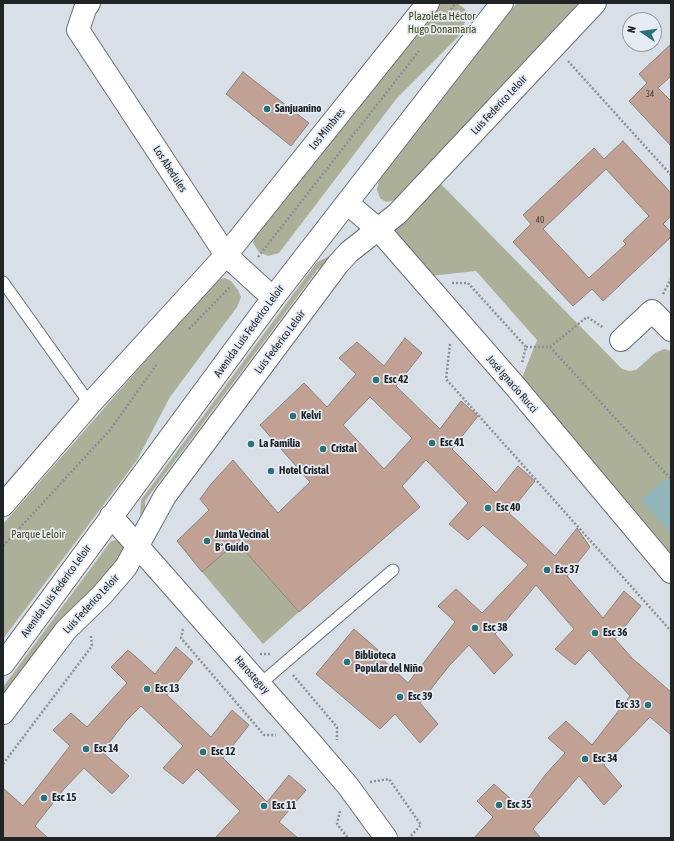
<!DOCTYPE html>
<meta charset="utf-8">
<style>
body{margin:0}
#map{position:relative;width:674px;height:841px;overflow:hidden;background:#d8dfe6;font-family:"Asap Condensed",sans-serif}
canvas{display:block}
.frame{position:absolute;inset:0;border:4px solid #212427;pointer-events:none}
.north{position:absolute;left:622px;top:12px;width:40px;height:40px;box-sizing:border-box;background:#e5ecf4;border:1px solid #979ca2;border-radius:50%;rotate:283deg;font-size:11px;font-weight:700;line-height:16px;text-align:center;color:#212427}
.north::after{content:'';display:block;margin:auto;width:14px;height:18px;background:#287278;clip-path:polygon(50% 0,100% 100%,50% 72%,0 100%)}
</style>
<div id="map">
<canvas width="674" height="841"></canvas>
<div class="frame"></div>
<div class="north">N</div>
</div>
<script>
const context = document.querySelector('canvas').getContext('2d');
context.lineJoin = 'round';
function fill(path, color) { context.fillStyle = color; context.fill(path, 'evenodd'); }
const shape = rows => new Path2D(rows.map(r => 'M' + r).join(''));
function stroke(path, color, width, dash) { context.strokeStyle = color; context.lineWidth = width; context.lineCap = dash ? 'butt' : 'round'; context.setLineDash(dash || []); context.stroke(path); }
function label(font, color, halo, rows, align = 'center') {
  context.font = font + ' "Asap Condensed",sans-serif'; context.lineWidth = 3.5; context.setLineDash([]); context.textBaseline = 'middle'; context.strokeStyle = halo; context.fillStyle = color; for (const [text, x, y, turn = 0] of rows) {
    context.save(); context.translate(x, y); context.rotate((+turn || 0) * Math.PI / 180); context.textAlign = isNaN(turn) ? turn : align; if (halo) context.strokeText(text, 0, 0); context.fillText(text, 0, 0); context.restore();
  }
}
fill(shape([
 [432,3,457,3,465,9,467,17,460,35,397,98,279,253,268,256,259,252,253,243,255,232],
 [517,3,580,3,395,200,386,202,380,198,377,190,379,179],
 [439,182,622,369,629,371,636,370,655,353,664,349,671,351,671,554,661,550,520,383,537,340,476,271,421,277,392,234,396,225],
 [336,253,332,259,318,269,145,501,145,509,140,516,141,500,317,262],
 [225,278,231,281,238,290,241,297,237,307,170,397,137,460,3,639,3,524,209,288,218,280],
 [118,540,123,543,124,551,121,561,3,700,3,687,111,541],
 [237,542,299,612,263,644,202,572]
]), '#adb099');
fill(shape([
 [666,478,671,483,671,533,641,500]
]), '#91b7bd');
const building = shape([
 [671,44,671,76,658,88,671,101,671,146,629,101,647,83,639,74,671,44],
 [243,72,309,123,291,146,226,94,243,72],
 [623,141,671,193,671,216,663,224,671,232,671,237,603,301,592,289,573,306,513,242,531,224,523,215,594,148,604,159,623,141],
 [606,169,649,216,623,241,626,244,589,278,543,229,606,169],
 [405,338,422,353,396,386,440,429,461,401,478,416,452,449,496,493,518,466,535,481,509,513,555,556,577,528,590,547,567,576,603,618,624,591,641,606,615,639,633,659,671,692,671,735,650,717,604,765,622,786,604,805,579,776,533,829,541,838,474,838,493,817,477,801,494,784,521,808,545,775,565,753,548,738,566,721,592,745,630,696,589,650,575,665,555,649,574,629,536,585,495,634,513,655,494,674,469,645,449,666,420,703,438,724,420,743,395,714,380,729,316,674,354,629,378,650,376,653,408,683,455,622,438,606,456,589,482,613,528,565,483,525,468,540,449,524,468,503,426,460,402,486,420,507,299,612,237,542,202,572,177,541,209,510,200,499,211,484,233,460,278,513,310,482,260,425,304,383,327,407,356,374,339,358,357,342,384,366,405,338],
 [370,397,412,438,384,469,343,425,370,397],
 [176,647,193,662,167,695,211,737,232,710,249,725,223,758,267,802,289,775,306,790,279,822,298,838,215,838,240,811,197,769,183,784,163,768,183,746,141,706,126,721,102,752,129,776,112,794,84,768,64,789,35,826,48,838,3,838,3,788,23,806,70,746,53,730,71,713,87,727,127,683,111,667,128,650,155,674,176,647]
]);
fill(building, '#c0a194');
stroke(building, '#8c837f', 1);
const service = shape([
 [3,282,90,404],
 [260,684,393,570]
]);
const minor = shape([
 [89,3,85,9,78,30,226,255,273,298],
 [621,340,652,311,671,330],
 [3,505,90,404,226,255,428,3],
 [111,516,306,737,348,786,386,838],
 [3,713,66,630,102,595,126,567,165,496,338,264,349,252,397,214,595,3]
]);
const tertiary = shape([
 [347,203,379,230,515,386,671,572]
]);
const secondary = shape([
 [3,664,273,298,502,3]
]);
stroke(service, '#6a7077', 13);
stroke(minor, '#6a7077', 24);
stroke(tertiary, '#6a7077', 24);
stroke(secondary, '#6a7077', 24);
stroke(shape([
 [446,16,456,3],
 [568,61,671,175],
 [258,257,419,51],
 [452,283,468,283,526,347,522,363],
 [663,294,671,279],
 [189,329,230,287],
 [450,344,446,379,671,631],
 [526,347,550,347,671,479],
 [550,347,587,317,604,328],
 [3,546,110,430,157,364],
 [183,629,181,638,264,735,276,735],
 [260,654,271,654],
 [293,675,337,727,337,740],
 [3,764,92,646,91,636],
 [370,782,389,779,421,825,409,838],
 [340,811,337,824,348,838]
]), '#8b9095', 2.5, [2, 2]);
stroke(service, '#fff', 11);
stroke(minor, '#fff', 22);
stroke(tertiary, '#fff', 22);
stroke(secondary, '#fff', 22);
for (const [x, y, r, color] of [
 [267,109,4,"#287278"],
 [376,380,4,"#287278"],
 [293,416,4,"#287278"],
 [432,443,4,"#287278"],
 [251,444,4,"#287278"],
 [323,449,4,"#287278"],
 [271,471,4,"#287278"],
 [488,508,4,"#287278"],
 [207,541,4,"#287278"],
 [547,570,4,"#287278"],
 [475,628,4,"#287278"],
 [595,633,4,"#287278"],
 [347,662,4,"#287278"],
 [147,689,4,"#287278"],
 [400,697,4,"#287278"],
 [648,705,4,"#287278"],
 [86,749,4,"#287278"],
 [203,752,4,"#287278"],
 [585,759,4,"#287278"],
 [44,798,4,"#287278"],
 [499,805,4,"#287278"],
 [264,806,4,"#287278"]
]) { const dot = new Path2D(); dot.arc(x, y, r, 0, 2 * Math.PI); context.fillStyle = color; context.fill(dot); stroke(dot, '#e5ecf4', 1.5); }
label('9px', '#494342', null, [
 ["34",650,94],
 ["40",540,220]
]);
label('11px', '#444815', '#e5ecf4', [
 ["Plazoleta Héctor",442,17],
 ["Hugo Donamaría",442,30],
 ["Parque Leloir",38,535]
]);
label('11px', '#212427', '#e5ecf4', [
 ["Luis Federico Leloir",499,105,-47],
 ["Los Mimbres",327,129,-51],
 ["Los Abedules",170,169,57],
 ["Avenida Luis Federico Leloir",249,331,-54],
 ["Luis Federico Leloir",280,342,-53],
 ["José Ignacio Rucci",512,384,49],
 ["Avenida Luis Federico Leloir",56,591,-54],
 ["Luis Federico Leloir",91,604,-47],
 ["Harosteguy",252,675,48]
]);
label('bold 11px', '#212427', '#e5ecf4', [
 ["Sanjuanino",275,109],
 ["Esc 42",384,380],
 ["Kelvi",301,416],
 ["Esc 41",440,443],
 ["La Familia",259,444],
 ["Cristal",331,449],
 ["Hotel Cristal",279,471],
 ["Esc 40",496,508],
 ["Junta Vecinal",215,535],
 ["B° Guido",215,548],
 ["Esc 37",555,570],
 ["Esc 38",483,628],
 ["Esc 36",603,633],
 ["Biblioteca",355,656],
 ["Popular del Niño",355,669],
 ["Esc 13",155,689],
 ["Esc 39",408,697],
 ["Esc 33",640,705,"right"],
 ["Esc 14",94,749],
 ["Esc 12",211,752],
 ["Esc 34",593,759],
 ["Esc 15",52,798],
 ["Esc 35",507,805],
 ["Esc 11",272,806]
], 'left');
</script>
